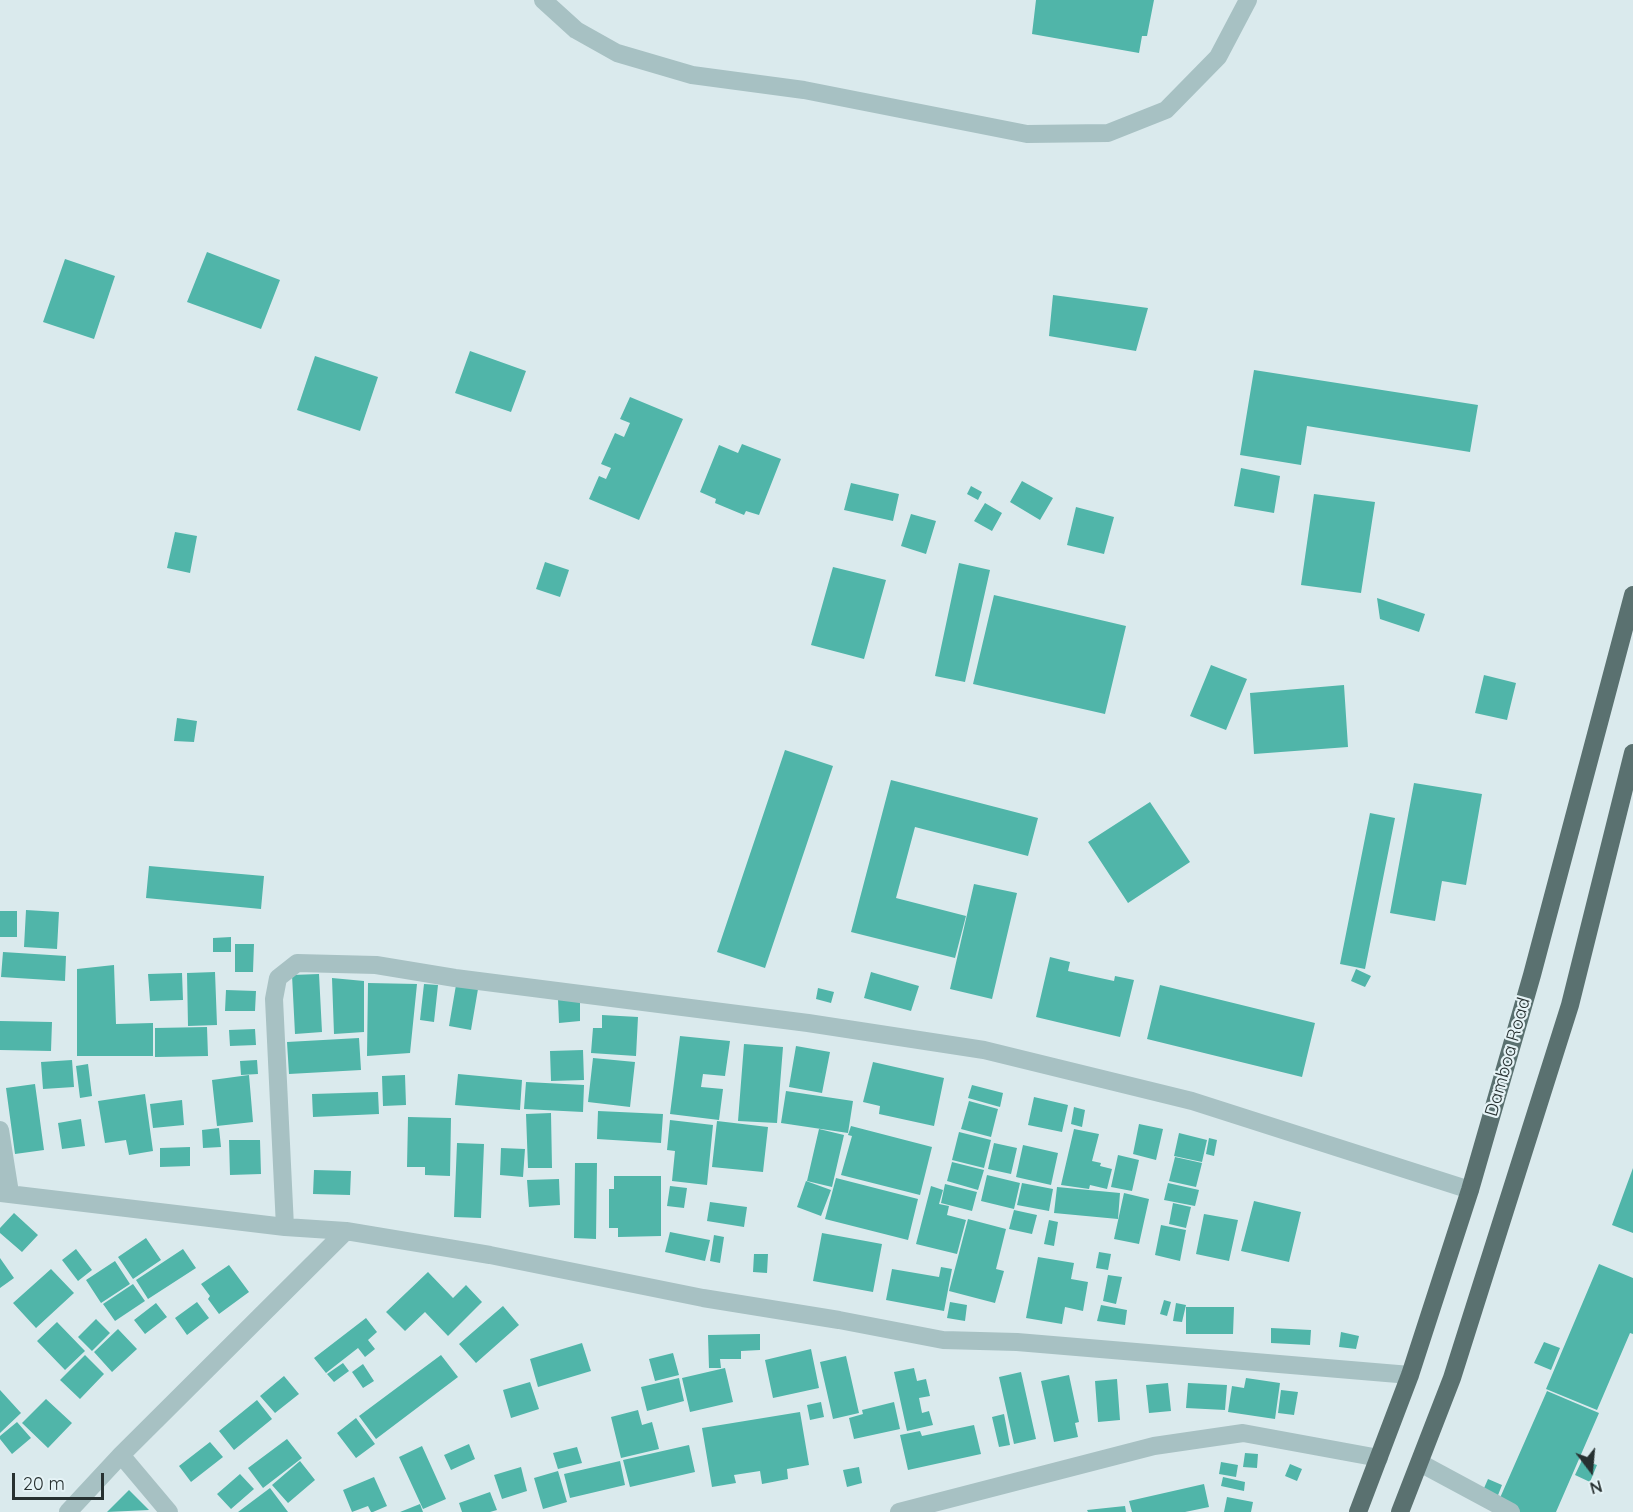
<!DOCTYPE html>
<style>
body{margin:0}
#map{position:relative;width:1633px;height:1512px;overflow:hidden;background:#daeaed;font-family:Quicksand,sans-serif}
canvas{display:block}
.north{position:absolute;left:1561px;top:1440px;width:60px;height:60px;-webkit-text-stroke:4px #e5f3f6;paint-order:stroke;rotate:164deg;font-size:16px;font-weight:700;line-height:24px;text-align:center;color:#273131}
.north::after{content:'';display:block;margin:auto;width:21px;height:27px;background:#273131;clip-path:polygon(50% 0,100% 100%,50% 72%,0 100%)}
.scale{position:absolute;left:12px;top:1473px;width:92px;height:27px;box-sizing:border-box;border:3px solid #273131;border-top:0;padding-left:8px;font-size:18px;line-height:21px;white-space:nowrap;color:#273131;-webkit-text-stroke:4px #e5f3f6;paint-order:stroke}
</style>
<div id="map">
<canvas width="1633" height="1512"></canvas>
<div class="north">N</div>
<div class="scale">20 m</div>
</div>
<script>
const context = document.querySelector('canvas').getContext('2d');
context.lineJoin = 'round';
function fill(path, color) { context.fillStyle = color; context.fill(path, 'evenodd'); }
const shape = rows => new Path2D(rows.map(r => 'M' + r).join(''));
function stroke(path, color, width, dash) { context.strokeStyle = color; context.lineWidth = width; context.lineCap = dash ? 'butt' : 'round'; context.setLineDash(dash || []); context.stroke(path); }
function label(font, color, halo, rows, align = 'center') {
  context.font = font + ' Quicksand,sans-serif'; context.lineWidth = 4.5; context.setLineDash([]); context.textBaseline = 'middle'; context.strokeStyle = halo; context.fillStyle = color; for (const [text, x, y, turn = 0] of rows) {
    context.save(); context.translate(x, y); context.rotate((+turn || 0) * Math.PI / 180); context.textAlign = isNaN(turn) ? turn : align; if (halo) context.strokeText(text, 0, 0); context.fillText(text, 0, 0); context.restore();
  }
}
fill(shape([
 [1036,0,1154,0,1147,36,1142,36,1139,53,1032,34],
 [207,252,280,280,261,329,187,302],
 [65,259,115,276,94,339,43,322],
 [1053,295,1148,308,1136,351,1049,336],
 [470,351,526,371,511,412,455,393],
 [315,356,378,377,360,431,297,410],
 [1254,370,1478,405,1470,452,1307,426,1301,465,1240,455],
 [630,397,683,419,639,520,589,499,599,476,606,479,611,468,601,464,615,433,624,437,630,423,620,419],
 [742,444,781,459,759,515,746,511,744,515,715,503,716,499,700,492,719,445,738,453],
 [1241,468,1280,476,1274,513,1234,506],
 [1022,481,1053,498,1040,520,1010,502],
 [851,483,899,494,893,521,844,510],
 [971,486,982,492,978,500,967,494],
 [1314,494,1375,502,1361,593,1301,585],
 [985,503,1002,513,992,531,974,521],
 [1076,507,1114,517,1104,554,1067,545],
 [911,514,936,521,926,554,901,546],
 [175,532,197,536,190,573,167,568],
 [545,562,569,570,560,597,536,589],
 [959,563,990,570,965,682,935,676],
 [833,567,886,580,864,659,811,645],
 [994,595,1126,626,1105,714,973,684],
 [1377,598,1425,614,1419,632,1380,619],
 [1211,665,1247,679,1226,730,1190,716],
 [1484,675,1516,683,1507,720,1475,713],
 [1344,685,1348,747,1254,754,1250,693],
 [177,718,197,721,194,742,174,741],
 [785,750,833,766,765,968,717,952],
 [891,780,1038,818,1028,856,915,827,896,898,966,916,955,958,851,932],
 [1414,783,1482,794,1466,885,1442,881,1435,921,1390,913],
 [1150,802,1190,862,1128,903,1088,842],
 [1370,813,1395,818,1365,969,1340,964],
 [149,866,264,876,261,909,146,898],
 [974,884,1017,893,992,999,950,989],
 [26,910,59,912,57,949,24,947],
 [0,911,17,911,17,937,0,937],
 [231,937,231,952,213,952,213,938],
 [235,944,254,944,253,972,235,972],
 [3,952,66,956,65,981,1,977],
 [1050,957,1070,962,1068,971,1114,981,1115,976,1134,980,1120,1037,1036,1017],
 [114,965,116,1024,153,1023,153,1056,77,1056,77,969],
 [1356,969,1371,976,1365,987,1351,981],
 [215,972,217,1025,188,1026,187,973],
 [871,972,919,986,911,1011,864,998],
 [182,973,183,1000,150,1001,148,974],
 [319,974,322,1032,295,1034,292,975],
 [332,978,364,981,364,1032,334,1034],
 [368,983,417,984,410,1053,367,1056],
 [424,984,438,985,434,1022,420,1020],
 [456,985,478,989,471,1030,449,1026],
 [1160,985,1315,1023,1302,1077,1147,1039],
 [818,988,834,992,831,1003,816,999],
 [226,990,256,991,255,1011,225,1011],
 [558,999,580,1001,580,1021,559,1023],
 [602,1015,638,1017,636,1056,591,1053,593,1028,602,1028],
 [0,1021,52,1022,51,1051,0,1050],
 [207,1027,208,1056,155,1057,155,1028],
 [255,1029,256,1045,230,1046,229,1030],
 [680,1036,730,1041,725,1076,703,1074,701,1087,723,1089,719,1120,670,1114],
 [359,1038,361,1070,289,1074,287,1042],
 [744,1044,783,1047,777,1123,738,1121],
 [796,1046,830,1052,822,1093,789,1087],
 [583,1050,584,1080,551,1081,550,1051],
 [593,1058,635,1062,630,1107,588,1102],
 [72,1060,74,1087,43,1089,41,1062],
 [257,1060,258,1074,241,1075,240,1061],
 [873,1062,944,1078,934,1126,879,1114,880,1106,863,1102],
 [88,1064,92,1096,80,1098,76,1066],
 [458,1074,522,1080,520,1110,455,1105],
 [249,1075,253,1122,217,1126,212,1080],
 [405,1075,406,1105,383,1106,382,1076],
 [526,1082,584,1085,583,1112,524,1109],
 [35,1084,44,1150,15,1154,6,1088],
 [972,1085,1003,1093,1000,1107,968,1098],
 [786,1091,853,1101,848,1133,781,1123],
 [378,1092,379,1114,313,1117,312,1094],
 [145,1094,153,1151,129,1155,126,1140,105,1143,98,1101],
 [1034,1097,1068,1105,1062,1132,1028,1125],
 [182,1100,184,1125,153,1128,150,1104],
 [969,1101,998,1109,991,1137,961,1129],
 [1074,1107,1085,1110,1082,1127,1071,1124],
 [598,1111,663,1114,661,1143,597,1139],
 [551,1113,552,1168,528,1168,526,1114],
 [408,1117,451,1118,450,1176,425,1175,425,1167,407,1167],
 [81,1119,85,1146,62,1149,58,1123],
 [670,1120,713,1125,707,1185,672,1181,675,1151,667,1150],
 [717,1121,768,1127,763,1172,712,1167],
 [1139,1124,1163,1129,1156,1160,1133,1154],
 [851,1126,932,1147,920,1195,841,1175,852,1136,848,1135],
 [219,1128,221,1147,203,1148,202,1130],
 [819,1129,844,1135,832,1187,807,1181],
 [1074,1129,1099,1134,1092,1161,1101,1163,1100,1166,1112,1169,1107,1189,1090,1185,1089,1189,1061,1185],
 [959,1132,991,1140,984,1168,952,1160],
 [1179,1133,1207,1140,1202,1162,1174,1156],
 [1209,1138,1217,1140,1214,1156,1206,1154],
 [229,1140,260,1140,261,1174,230,1175],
 [457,1143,484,1144,481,1218,454,1217],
 [994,1143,1017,1148,1011,1174,988,1169],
 [1023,1145,1058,1153,1051,1185,1016,1177],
 [190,1147,190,1166,160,1167,160,1148],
 [501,1148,525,1149,523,1177,500,1175],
 [1118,1155,1139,1160,1132,1191,1111,1187],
 [1175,1157,1202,1163,1196,1187,1169,1181],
 [952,1162,984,1170,978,1190,947,1181],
 [575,1163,597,1163,596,1239,574,1238],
 [1633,1168,1633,1233,1612,1225],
 [314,1170,351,1171,350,1195,313,1194],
 [987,1175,1020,1183,1014,1209,981,1201],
 [614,1176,661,1176,661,1236,618,1237,618,1228,609,1228,609,1189,614,1189],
 [836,1178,918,1199,908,1240,825,1219],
 [559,1179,560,1205,529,1207,527,1180],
 [806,1181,831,1190,821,1216,797,1207],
 [1022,1183,1053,1189,1049,1211,1017,1205],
 [1168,1183,1199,1190,1195,1206,1164,1200],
 [945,1184,977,1192,972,1211,941,1203],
 [670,1186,687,1188,684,1208,667,1206],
 [931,1186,943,1190,939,1204,949,1206,947,1215,966,1220,957,1254,916,1244],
 [1057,1187,1120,1193,1118,1219,1054,1213],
 [1124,1193,1149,1199,1139,1244,1114,1239],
 [1254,1201,1301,1212,1289,1262,1241,1251],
 [710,1202,747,1207,744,1227,707,1221],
 [1173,1203,1191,1207,1186,1228,1169,1224],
 [1014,1210,1037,1215,1032,1234,1009,1229],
 [14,1213,38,1235,22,1252,0,1233,0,1228],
 [1204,1214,1238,1220,1229,1261,1196,1254],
 [968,1219,1006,1229,996,1269,1004,1271,995,1303,949,1291],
 [1049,1220,1058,1222,1054,1246,1044,1244],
 [1161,1225,1186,1230,1180,1261,1155,1255],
 [670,1232,710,1240,705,1261,665,1252],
 [822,1233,882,1244,873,1292,813,1281],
 [714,1235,724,1237,720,1263,710,1261],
 [146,1238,161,1260,133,1279,118,1257],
 [76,1249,92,1270,78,1281,62,1260],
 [183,1249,196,1268,148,1299,136,1280],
 [1099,1252,1111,1254,1108,1270,1096,1268],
 [754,1254,768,1254,767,1273,753,1272],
 [1038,1257,1074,1263,1071,1279,1088,1282,1083,1311,1065,1307,1062,1324,1026,1318],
 [0,1258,14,1278,0,1288],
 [115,1261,130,1284,101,1303,86,1280],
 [1599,1264,1633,1278,1633,1334,1630,1333,1597,1410,1546,1389],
 [229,1265,249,1292,219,1314,208,1299,210,1296,201,1284],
 [941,1267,952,1269,944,1311,886,1300,892,1269,939,1277],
 [51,1269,74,1293,36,1328,13,1303],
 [428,1272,453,1298,466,1285,482,1302,448,1336,425,1312,405,1331,386,1312],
 [1108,1275,1122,1277,1116,1304,1103,1301],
 [133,1284,145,1301,115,1321,103,1304],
 [1164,1300,1171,1302,1167,1316,1160,1314],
 [197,1302,209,1318,187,1335,175,1318],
 [950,1302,967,1305,965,1321,947,1318],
 [156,1303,167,1317,145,1334,134,1320],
 [1176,1303,1186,1305,1182,1322,1173,1321],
 [1101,1305,1127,1310,1125,1325,1097,1321],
 [503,1306,519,1325,476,1363,459,1344],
 [1186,1307,1234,1307,1233,1334,1186,1334],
 [366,1318,377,1332,368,1340,375,1349,365,1357,358,1348,326,1373,314,1358],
 [96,1319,110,1333,92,1351,78,1337],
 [57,1322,85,1351,65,1370,37,1341],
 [1271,1328,1311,1330,1310,1345,1271,1343],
 [118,1329,137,1349,112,1372,94,1352],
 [1341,1332,1359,1336,1356,1349,1339,1347],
 [760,1334,760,1350,741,1351,741,1359,720,1359,721,1368,709,1368,708,1335],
 [1544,1342,1560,1348,1551,1370,1534,1363],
 [582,1343,591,1371,538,1387,530,1359],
 [811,1349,819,1388,773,1398,765,1360],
 [673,1353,679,1375,655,1381,649,1359],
 [85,1355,104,1374,80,1399,60,1380],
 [441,1355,458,1377,376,1439,359,1416],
 [846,1356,859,1413,833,1419,820,1362],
 [343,1363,349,1371,334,1382,327,1374],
 [363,1364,374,1381,363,1388,352,1372],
 [725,1368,733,1402,690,1412,682,1378],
 [914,1368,917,1381,926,1379,930,1396,919,1398,922,1413,929,1411,933,1425,907,1431,894,1372],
 [1021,1372,1036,1439,1014,1444,999,1377],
 [1069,1375,1079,1422,1075,1423,1078,1437,1054,1442,1041,1381],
 [284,1376,299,1394,275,1413,260,1396],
 [679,1378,684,1401,647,1411,641,1387],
 [1246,1378,1280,1383,1275,1419,1228,1412,1232,1386,1244,1388],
 [1117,1379,1120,1420,1098,1422,1095,1381],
 [530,1382,539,1409,511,1418,503,1390],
 [1168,1383,1171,1411,1149,1413,1146,1385],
 [1188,1383,1227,1385,1225,1410,1186,1408],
 [0,1390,21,1413,0,1433],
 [1281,1390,1298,1392,1294,1415,1278,1413],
 [1547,1391,1599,1413,1556,1512,1507,1512,1496,1507],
 [46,1399,72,1423,48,1448,22,1423],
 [257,1400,272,1419,234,1450,219,1431],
 [821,1402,824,1417,810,1420,807,1405],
 [894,1402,900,1429,854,1439,849,1418,863,1414,862,1410],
 [638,1410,642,1425,652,1422,659,1449,621,1458,611,1417],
 [800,1412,809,1465,787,1469,788,1479,762,1484,760,1471,734,1475,736,1483,712,1487,702,1428],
 [1004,1414,1010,1445,999,1447,992,1417],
 [356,1418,375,1444,356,1458,337,1433],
 [17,1422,31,1438,12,1454,0,1439,0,1436],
 [974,1425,981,1454,908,1470,900,1435,920,1431,922,1436],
 [287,1439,302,1458,263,1488,248,1468],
 [210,1442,223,1457,191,1482,179,1466],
 [469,1444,475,1459,451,1470,444,1455],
 [689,1445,695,1472,630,1487,623,1460],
 [422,1446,446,1499,423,1509,399,1457],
 [577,1447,582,1463,558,1469,553,1453],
 [1245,1453,1258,1454,1257,1468,1243,1467],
 [1582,1460,1597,1465,1590,1482,1575,1475],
 [300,1461,315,1480,288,1503,272,1485],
 [620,1461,625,1485,570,1498,564,1474],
 [1221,1462,1238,1465,1236,1477,1219,1474],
 [1290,1464,1302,1469,1297,1481,1285,1476],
 [521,1467,527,1491,502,1499,494,1475],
 [859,1467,862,1483,847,1487,843,1470],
 [558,1471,567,1502,543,1509,534,1478],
 [240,1474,254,1489,231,1509,217,1494],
 [374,1477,387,1506,373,1512,371,1512,368,1506,352,1512,343,1490],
 [1223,1477,1245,1482,1244,1491,1221,1486],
 [1488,1479,1502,1485,1493,1508,1478,1502],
 [1204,1484,1209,1507,1185,1512,1132,1512,1129,1501],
 [270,1488,288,1512,238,1512],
 [129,1490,149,1510,107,1512],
 [490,1492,497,1510,490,1512,462,1512,459,1503],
 [1227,1497,1253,1502,1251,1512,1224,1512],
 [420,1504,423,1512,400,1512],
 [1125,1506,1126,1512,1088,1512,1087,1510]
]), '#50b5a9');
stroke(shape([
 [543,0,576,30,617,53,692,75,804,90,1027,134,1108,133,1166,110,1218,57,1248,0],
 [0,1130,10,1193],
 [0,1193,285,1227,346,1231,490,1255,703,1298,839,1320,943,1340,1017,1342,1410,1375],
 [285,1227,274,999,278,978,297,963,376,965,455,978,808,1023,984,1050,1192,1101,1470,1190],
 [121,1455,169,1512],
 [1420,1463,1511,1512],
 [68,1512,121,1455,346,1231],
 [899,1512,1154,1446,1243,1433,1379,1458]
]), '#a7c1c3', 18);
stroke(shape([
 [1358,1512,1410,1375,1470,1190,1532,975,1633,595],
 [1400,1512,1452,1378,1570,1005,1633,753]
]), '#5a7170', 18);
label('18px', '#273131', '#e5f3f6', [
 ["Damboa Road",1508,1057,-74]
]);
</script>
